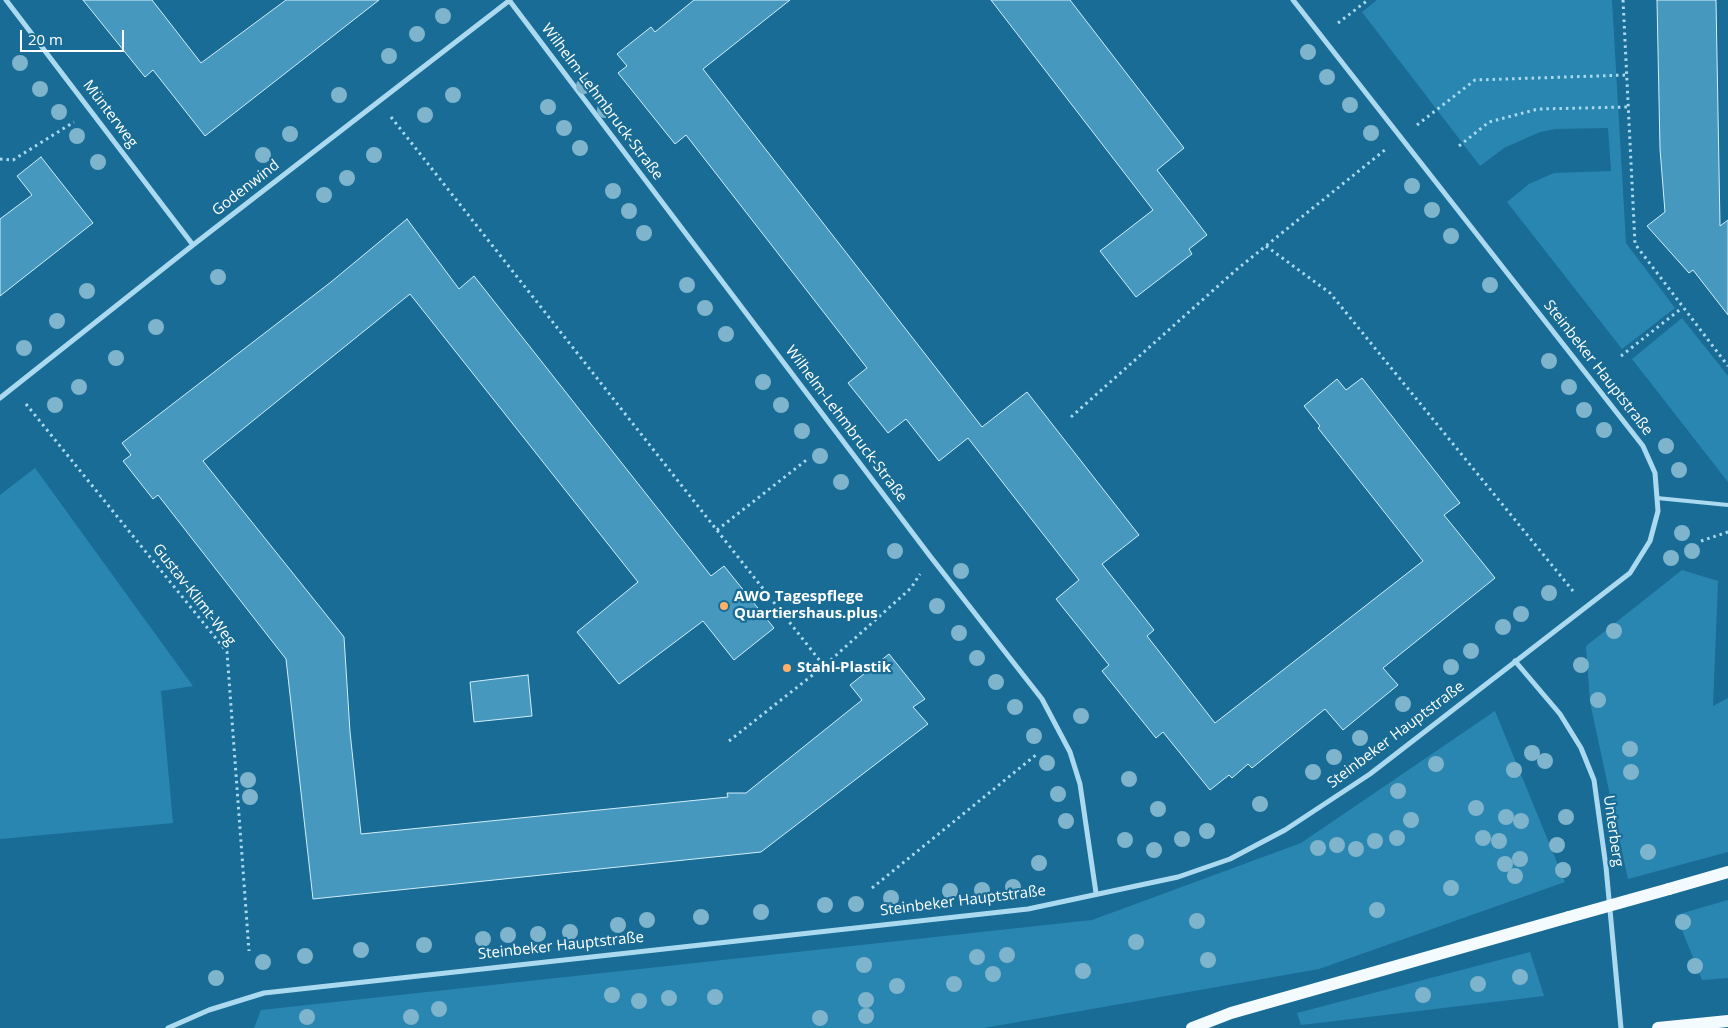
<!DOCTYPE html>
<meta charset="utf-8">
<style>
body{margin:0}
#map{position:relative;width:1728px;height:1028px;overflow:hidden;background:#196c95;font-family:"Open Sans",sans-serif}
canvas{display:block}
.scale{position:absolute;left:20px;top:30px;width:104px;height:22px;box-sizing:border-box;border:2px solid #fff;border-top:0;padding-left:6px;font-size:15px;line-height:18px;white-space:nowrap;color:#fff;-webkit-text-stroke:4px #196c95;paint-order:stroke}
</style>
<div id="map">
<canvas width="1728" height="1028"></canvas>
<div class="scale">20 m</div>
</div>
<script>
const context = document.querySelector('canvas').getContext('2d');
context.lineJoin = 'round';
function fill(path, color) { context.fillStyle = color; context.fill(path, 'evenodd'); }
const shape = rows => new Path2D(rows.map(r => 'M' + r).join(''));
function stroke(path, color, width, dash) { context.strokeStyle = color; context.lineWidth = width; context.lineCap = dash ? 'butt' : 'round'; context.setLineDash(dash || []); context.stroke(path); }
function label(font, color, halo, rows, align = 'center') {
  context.font = font + ' "Open Sans",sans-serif'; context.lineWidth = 4.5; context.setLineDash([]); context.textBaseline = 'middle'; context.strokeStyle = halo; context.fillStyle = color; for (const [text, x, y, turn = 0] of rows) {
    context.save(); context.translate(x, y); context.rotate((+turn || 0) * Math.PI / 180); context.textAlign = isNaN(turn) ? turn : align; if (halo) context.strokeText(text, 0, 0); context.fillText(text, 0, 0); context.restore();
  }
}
fill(shape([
 [1377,0,1612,0,1626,243,1675,308,1622,349,1507,202,1529,184,1554,173,1611,171,1608,128,1555,129,1540,132,1504,148,1480,166,1362,12],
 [1682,318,1728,376,1728,482,1632,359],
 [35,468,193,686,161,691,173,823,0,839,0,495],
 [1682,570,1718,581,1713,706,1728,698,1728,852,1628,879,1590,702,1586,646],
 [1495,711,1565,882,1319,969,984,1028,254,1028,261,1010,1092,920,1301,843],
 [1728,900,1728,978,1702,980,1676,915],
 [1530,952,1544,996,1301,1025,1297,1013]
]), '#2986b1');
const building = shape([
 [83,0,152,0,201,63,286,0,379,0,205,136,153,70,145,77,83,0],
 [694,0,790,0,703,69,982,427,1027,392,1139,535,1102,564,1154,630,1147,636,1215,723,1423,561,1318,428,1320,426,1304,406,1337,379,1346,390,1362,378,1384,406,1460,503,1444,515,1495,578,1383,668,1398,685,1343,730,1325,709,1252,768,1248,764,1232,778,1229,775,1210,790,1163,732,1156,738,1102,671,1109,665,1056,599,1079,580,968,438,939,461,906,419,888,433,848,383,867,368,686,135,675,144,618,73,627,66,617,54,651,27,655,32,694,0],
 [991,0,1070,0,1184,148,1157,170,1207,235,1189,249,1192,254,1136,297,1100,251,1153,210,991,0],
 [1657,0,1716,0,1720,226,1728,220,1728,315,1693,270,1689,273,1647,226,1665,212,1660,149,1657,0],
 [41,157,93,223,0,296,0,219,32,195,17,176,41,157],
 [407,219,459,289,474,276,711,576,724,566,774,628,734,660,703,621,619,684,577,632,638,582,410,294,203,461,344,637,350,732,361,834,728,797,727,793,746,793,862,700,850,685,889,654,925,699,913,707,928,724,761,852,313,899,286,659,158,495,153,499,123,461,131,455,122,443,331,282,407,219],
 [528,675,532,716,474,722,470,682,528,675]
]);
fill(building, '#4698be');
stroke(building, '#d2eefb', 1);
stroke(shape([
 [1623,0,1635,244,1728,366],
 [1338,23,1368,0],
 [391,117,824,666],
 [1417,125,1475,80,1627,75],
 [1459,146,1489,122,1538,109,1628,107],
 [0,159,13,160,74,122],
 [1266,246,1330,293,1573,591],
 [1621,356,1682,308],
 [26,404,227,652,249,951],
 [1071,417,1236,270,1386,149],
 [717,530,809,458],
 [1701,541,1728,532],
 [729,741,824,666,911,588,920,574],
 [872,888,1037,754]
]), '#abdaf0', 3, [2.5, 4]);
stroke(shape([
 [1657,498,1728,505]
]), '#abdaf0', 4);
stroke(shape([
 [6,0,193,245],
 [509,0,930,556,1042,699,1070,752,1080,784,1096,893],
 [0,398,193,245,510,0],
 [1515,661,1560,714,1581,748,1594,780,1606,867,1621,1028],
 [168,1028,209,1010,264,993,1028,909,1178,877,1230,859,1285,830,1370,774,1630,573,1650,541,1658,511,1655,473,1643,446,1293,0]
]), '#abdaf0', 5);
stroke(shape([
 [1669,889,1728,872],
 [1192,1028,1231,1013,1569,917],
 [1658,1028,1728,1021]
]), '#f4fbff', 12);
stroke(shape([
 [1569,917,1669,889]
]), '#f4fbff', 12);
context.fillStyle = '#7fb4cd';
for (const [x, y] of [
 [443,16],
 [417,34],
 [1308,52],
 [389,56],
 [20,63],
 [1327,77],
 [584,86],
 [40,89],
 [339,95],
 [453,95],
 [1350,105],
 [548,107],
 [605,110],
 [59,112],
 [425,115],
 [564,128],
 [1371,133],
 [290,134],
 [77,136],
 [580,148],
 [263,155],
 [374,155],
 [98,162],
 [347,178],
 [1412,186],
 [613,191],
 [324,195],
 [1432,210],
 [629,211],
 [644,233],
 [1451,236],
 [218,277],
 [687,285],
 [1490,285],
 [87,291],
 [705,308],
 [57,321],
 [156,327],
 [726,334],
 [24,348],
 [116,358],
 [1549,361],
 [763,382],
 [79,387],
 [1569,387],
 [55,405],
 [781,405],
 [1584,410],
 [1604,430],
 [802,431],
 [1666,446],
 [820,456],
 [1679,470],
 [841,482],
 [1682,533],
 [895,551],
 [1692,551],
 [1671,558],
 [961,571],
 [1549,593],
 [937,606],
 [1521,614],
 [1503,627],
 [1614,631],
 [959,633],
 [1471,651],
 [977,658],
 [1581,665],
 [1451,667],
 [996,682],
 [1598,700],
 [1403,704],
 [1015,707],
 [1081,716],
 [1034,736],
 [1360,738],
 [1630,749],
 [1532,753],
 [1334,757],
 [1545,761],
 [1047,763],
 [1436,764],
 [1514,770],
 [1313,772],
 [1631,772],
 [1129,779],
 [248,780],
 [1398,791],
 [1058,794],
 [250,797],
 [1260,804],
 [1476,808],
 [1158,809],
 [1506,817],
 [1566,817],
 [1411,820],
 [1066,821],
 [1521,821],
 [1207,831],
 [1397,838],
 [1483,838],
 [1182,839],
 [1125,840],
 [1375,841],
 [1499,841],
 [1337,845],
 [1557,845],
 [1318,848],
 [1356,849],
 [1154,850],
 [1648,852],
 [1520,859],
 [1039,863],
 [1505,864],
 [1563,870],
 [1515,876],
 [1013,887],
 [1451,888],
 [982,890],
 [950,891],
 [891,898],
 [856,904],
 [825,905],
 [1377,910],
 [761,912],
 [701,917],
 [647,920],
 [1197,921],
 [1683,922],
 [618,925],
 [570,932],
 [538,934],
 [508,935],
 [483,939],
 [1136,942],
 [424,945],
 [361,950],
 [1007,955],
 [305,956],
 [977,957],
 [1208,960],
 [263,962],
 [864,965],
 [1695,966],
 [1083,971],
 [993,974],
 [1520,977],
 [216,978],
 [954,984],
 [1478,984],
 [897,986],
 [612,995],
 [1423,995],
 [715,997],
 [669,998],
 [866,1000],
 [639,1001],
 [439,1009],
 [866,1016],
 [307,1017],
 [411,1017],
 [820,1018]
]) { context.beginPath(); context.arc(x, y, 8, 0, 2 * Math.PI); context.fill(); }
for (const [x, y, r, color] of [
 [724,606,5,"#ffb16a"],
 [787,668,5,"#ffb16a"]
]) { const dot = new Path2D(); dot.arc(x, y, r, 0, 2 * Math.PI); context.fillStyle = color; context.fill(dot); stroke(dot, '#196c95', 2); }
label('15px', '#fff', '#196c95', [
 ["Wilhelm-Lehmbruck-Straße",602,102,53],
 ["Münterweg",110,114,53],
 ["Godenwind",246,188,-38],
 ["Steinbeker Hauptstraße",1598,368,52],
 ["Wilhelm-Lehmbruck-Straße",846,424,53],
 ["Gustav-Klimt-Weg",194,595,52],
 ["Steinbeker Hauptstraße",1396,735,-37],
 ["Unterberg",1613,831,82],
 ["Steinbeker Hauptstraße",963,901,-7],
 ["Steinbeker Hauptstraße",561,946,-6]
]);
label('bold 15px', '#fff', '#196c95', [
 ["AWO Tagespflege",734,597],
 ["Quartiershaus.plus",734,614],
 ["Stahl-Plastik",797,668]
], 'left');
</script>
